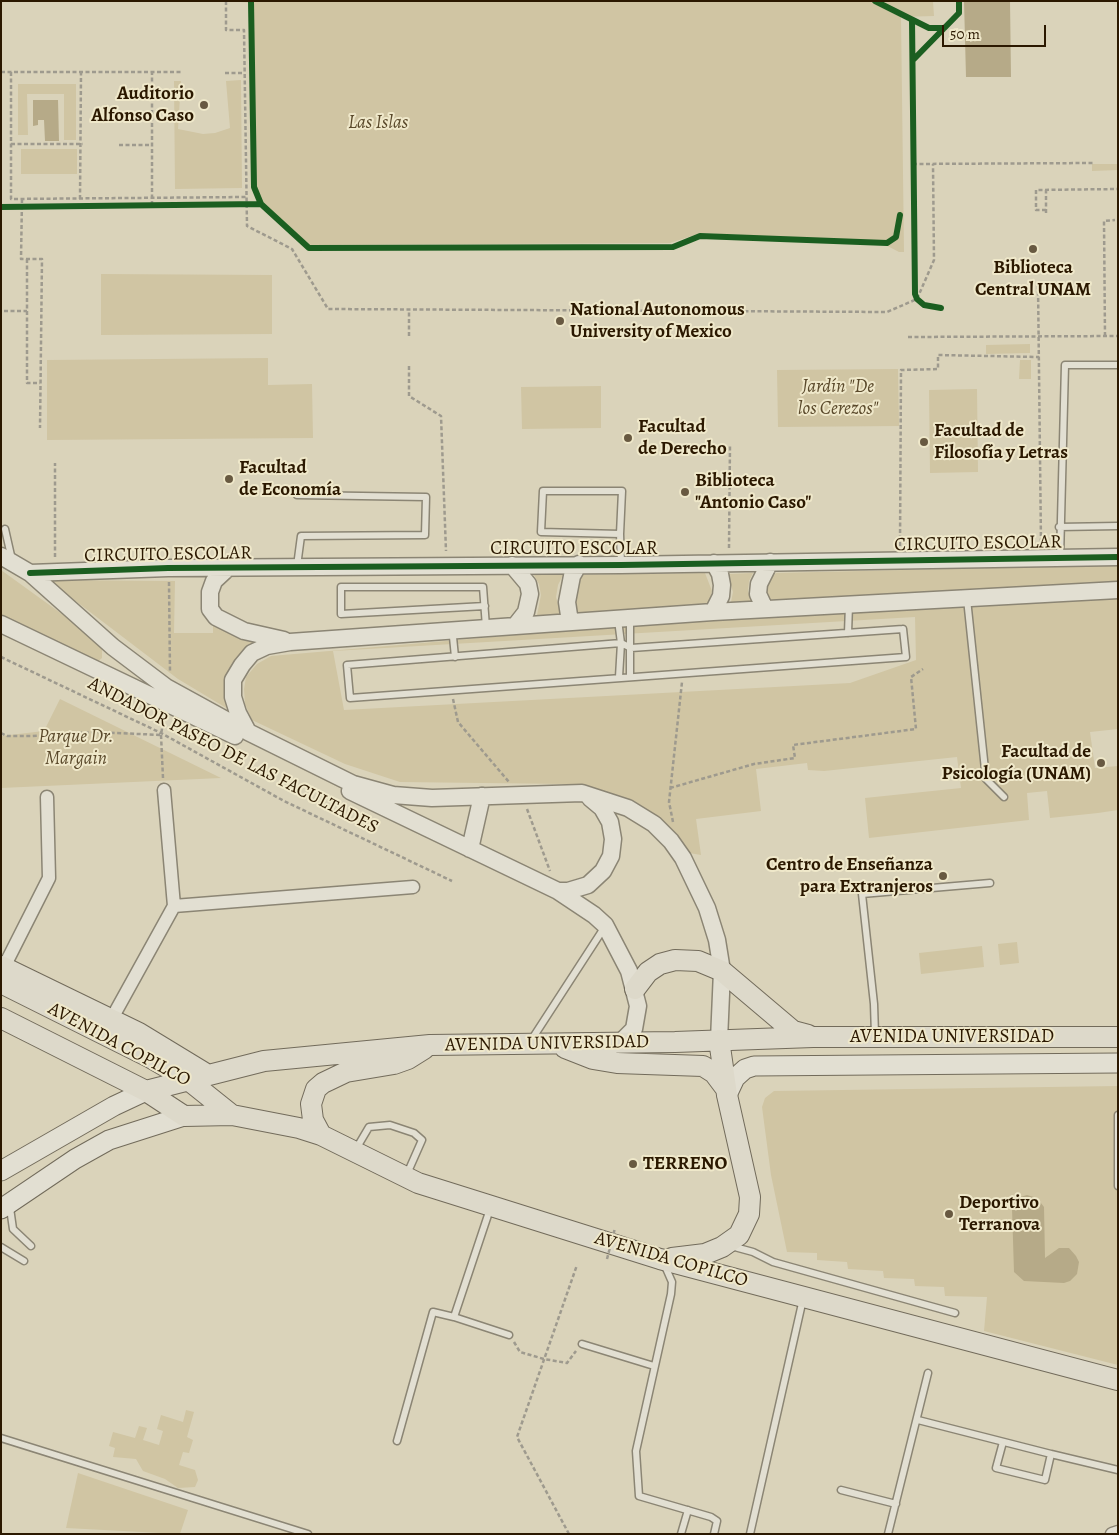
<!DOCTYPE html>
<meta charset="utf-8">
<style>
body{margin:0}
#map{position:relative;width:1119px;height:1535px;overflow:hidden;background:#dad3ba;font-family:Alegreya,serif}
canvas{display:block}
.frame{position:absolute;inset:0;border:2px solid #2b1800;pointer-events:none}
.scale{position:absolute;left:942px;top:25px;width:104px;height:22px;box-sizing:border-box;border:2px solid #2b1800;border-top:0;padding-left:6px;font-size:15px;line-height:18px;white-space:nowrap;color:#2b1800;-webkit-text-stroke:4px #efe8ca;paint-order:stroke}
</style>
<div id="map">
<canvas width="1119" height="1535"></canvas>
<div class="frame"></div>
<div class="scale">50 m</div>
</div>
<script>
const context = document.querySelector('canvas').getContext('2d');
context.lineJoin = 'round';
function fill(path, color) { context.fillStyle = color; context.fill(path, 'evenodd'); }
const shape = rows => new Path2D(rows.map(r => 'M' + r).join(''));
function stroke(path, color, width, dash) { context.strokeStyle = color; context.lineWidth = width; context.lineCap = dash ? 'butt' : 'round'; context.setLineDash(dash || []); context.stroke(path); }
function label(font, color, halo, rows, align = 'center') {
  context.font = font + ' Alegreya,serif'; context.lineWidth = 4; context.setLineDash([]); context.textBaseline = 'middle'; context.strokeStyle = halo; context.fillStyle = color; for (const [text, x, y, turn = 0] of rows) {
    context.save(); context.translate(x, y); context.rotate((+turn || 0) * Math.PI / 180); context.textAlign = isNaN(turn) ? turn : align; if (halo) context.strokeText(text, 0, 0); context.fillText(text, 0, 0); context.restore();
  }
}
fill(shape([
 [228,1,933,1,934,16,901,17,904,252,899,252,880,242,701,233,670,243,308,245,261,201,256,193,252,3],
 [241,80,242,188,175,189,174,81,181,81,178,129,203,134,215,133,230,128,226,81],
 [18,84,76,84,76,140,64,140,64,94,27,94,28,135,18,135],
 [21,149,77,149,77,174,21,174],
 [1092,164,1118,164,1118,170,1092,171],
 [101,274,272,275,272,334,101,335],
 [1030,344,1030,353,986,354,986,345],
 [268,358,268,385,312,384,313,438,47,440,47,360],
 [1020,360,1031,360,1031,379,1019,379],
 [898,369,899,426,778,427,777,370],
 [601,386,601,428,522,429,521,387],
 [977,389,978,472,930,473,929,390],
 [1118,565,1118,583,769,605,765,589,768,580,776,573],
 [1,570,102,643,102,658,97,662,1,619],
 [705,573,712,591,707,609,577,616,574,605,577,583,582,575],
 [753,573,749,581,748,591,753,606,730,607,733,592,728,574],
 [534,575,563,575,558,585,556,597,562,618,536,620,541,595,539,584],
 [48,580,175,581,174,633,213,633,213,624,266,641,250,647,232,663,227,675,228,709,178,679],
 [1118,595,1118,729,1090,732,1095,768,1118,766,1118,810,1098,813,1050,818,1047,791,1027,793,1029,820,869,838,865,798,961,788,957,757,824,771,808,770,807,763,756,769,761,811,696,819,701,855,678,851,615,803,566,784,400,782,345,764,252,720,245,704,244,689,246,677,257,664,271,656,667,622,930,609],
 [915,617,916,660,850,683,344,710,333,651],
 [60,699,221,778,1,788,1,736,44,731],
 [1017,942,1019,963,1000,965,998,944],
 [982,946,984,967,921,974,919,953],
 [1118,1086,1118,1365,984,1331,987,1297,945,1296,944,1287,915,1286,914,1279,884,1278,883,1271,848,1269,847,1262,817,1260,817,1253,787,1252,771,1175,762,1107,765,1098,774,1091],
 [186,1410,194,1412,187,1437,193,1440,189,1453,183,1452,179,1465,195,1470,198,1480,195,1487,178,1488,165,1479,143,1471,136,1459,113,1457,115,1448,109,1446,113,1432,135,1438,139,1426,147,1428,143,1440,159,1445,163,1431,157,1429,161,1415,183,1422],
 [78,1473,188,1510,180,1534,66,1528]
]), '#d0c5a3');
fill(shape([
 [964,1,1010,1,1011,77,966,77],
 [33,100,58,100,59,141,45,141,44,120,38,120,38,125,33,126],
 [1027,1195,1037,1198,1044,1207,1045,1258,1059,1248,1069,1248,1076,1256,1079,1262,1077,1274,1070,1281,1064,1283,1024,1281,1014,1272,1012,1208,1017,1198]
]), '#b6aa88');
const service = shape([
 [297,495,426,497,425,535,301,536,297,566],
 [1059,527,1118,526],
 [5,529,12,560],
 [620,534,541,532,543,491,622,491,620,534,621,563],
 [1060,558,1065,365,1118,365],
 [967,599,986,779,1004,797],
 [485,606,341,614,341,587,483,587,486,627],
 [630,619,630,676],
 [618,620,621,643,619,677],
 [903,629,906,657,350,698,347,665,621,643,631,648,903,629],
 [848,633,849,605],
 [453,637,455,657],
 [875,1035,874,1004,862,894,990,883],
 [532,1039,604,928],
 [1118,1115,1118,1186],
 [356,1149,369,1127,390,1125,414,1133,422,1140,407,1174],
 [10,1208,13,1229,31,1246],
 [490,1209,454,1317,509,1335],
 [731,1246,753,1252,773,1262,955,1313],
 [1,1247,24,1261],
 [665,1266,672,1282,671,1294,636,1451,639,1496,711,1517,717,1521,714,1534],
 [582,1344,654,1366],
 [918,1420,1051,1454,1045,1480,996,1468,1003,1442],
 [1,1438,308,1534],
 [397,1441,433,1312,454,1317],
 [1051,1454,1118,1470],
 [841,1490,896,1504],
 [681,1534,688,1510],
 [750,1534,803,1299],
 [888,1534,928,1373]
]);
const minor = shape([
 [164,790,174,906],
 [174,906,413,887],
 [4,967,49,878,47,797],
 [111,1020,174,906],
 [1112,1534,1118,1532]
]);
const tertiary = shape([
 [1,556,30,573,113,647,166,687,248,732,353,784,393,795,432,798,582,793,628,808,654,824,671,841,683,858,707,908,717,940,722,971,719,1040],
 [512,565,528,584,530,594,526,612,515,626],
 [228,568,214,581,210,592,210,609,216,617,244,631,284,640],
 [30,573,168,568,621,565,1118,557],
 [765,609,758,594,759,584,770,562],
 [713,612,721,596,722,585,720,574,714,563],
 [570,622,567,602,572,576,579,564],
 [1,624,235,736],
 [248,732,238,713,233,697,233,680,242,665,252,653,267,646,290,642,713,612,1118,590],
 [350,791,558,891,594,915,605,925,629,971,638,1006,634,1029,619,1044],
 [470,849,482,796],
 [558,891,568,891,588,885,603,871,611,856,613,839,610,822,602,808,590,798]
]);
const secondary = shape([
 [727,1095,735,1078,745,1069,754,1066,1118,1063],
 [1,1171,114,1106,146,1091],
 [1,1209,75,1159,109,1140,184,1116]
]);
const primary = shape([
 [1,966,139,1033,208,1075],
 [1,983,151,1058,187,1079,232,1115],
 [635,989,648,972,660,964,675,960,698,961,722,971,793,1031,808,1035],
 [1,1018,146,1091,184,1116,232,1115,299,1128,321,1135,418,1183,660,1259,1118,1380],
 [565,1048,593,1059,617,1063,703,1066,714,1073,726,1089],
 [146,1091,264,1061,430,1045,675,1042,813,1037,1118,1037],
 [321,1135,313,1120,311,1104,316,1089,323,1083,346,1072,394,1064,408,1059,424,1049],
 [672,1258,705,1254,722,1247,739,1235,749,1214,750,1197,727,1095,719,1040]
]);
stroke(service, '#8b8574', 9);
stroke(minor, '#8b8574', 15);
stroke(tertiary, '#8b8574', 19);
stroke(secondary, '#726b5b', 21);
stroke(primary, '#726b5b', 22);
stroke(shape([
 [226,1,226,30,244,30,247,226,292,249,328,309,887,312,917,299,934,260,933,164],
 [1,72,182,72],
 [11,72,11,199,246,197],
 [225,73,244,73],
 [11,144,83,144],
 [119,145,152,145],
 [913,164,1093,163],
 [22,199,21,259,42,259,40,428],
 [80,199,81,73],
 [152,205,152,72],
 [1046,210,1036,210,1036,190,1118,189],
 [1046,213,1046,190],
 [27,259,27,383,40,383],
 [1038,285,1041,543],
 [4,311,27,311],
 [409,336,409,309],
 [1105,336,1104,221,1115,220],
 [908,337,1118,336],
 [409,366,409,396,441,416,446,551],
 [900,546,901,370,938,369,938,355,1039,357],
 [729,548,730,444],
 [55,557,55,463],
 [169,582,170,672],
 [1,657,161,733,284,801,452,881],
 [453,699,458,722,509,782],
 [1,733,7,736,31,736,95,732,161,735],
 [163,778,161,735,164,716],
 [670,788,754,764,795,758,793,745,916,729,911,677,923,669],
 [527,809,550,871],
 [673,822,669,802,682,682],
 [514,1342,520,1352,544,1359,567,1363,576,1351],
 [569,1534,517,1437,577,1265]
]), '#9e9a8e', 2.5, [4, 2.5]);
stroke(service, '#e2dfd2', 6);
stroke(minor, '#e2dfd2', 12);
stroke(tertiary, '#e2dfd2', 16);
stroke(secondary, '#e2dfd2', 19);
stroke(primary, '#ddd9ca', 20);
stroke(shape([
 [607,1259,615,1228]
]), '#9e9a8e', 2.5, [4, 2.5]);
stroke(shape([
 [251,1,254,187,261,204,309,248,673,247,700,236,887,243,896,237,900,215],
 [875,1,929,28,944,28],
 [912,20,915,294,917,299,924,305,941,308],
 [913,60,959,13,959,1],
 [1,207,261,204],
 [30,573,168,568,621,565,1118,557]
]), '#1b5e20', 6);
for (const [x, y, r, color] of [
 [204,105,5,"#685941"],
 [1033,249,5,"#685941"],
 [560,321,5,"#685941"],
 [628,438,5,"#685941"],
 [924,442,5,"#685941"],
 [229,479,5,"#685941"],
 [685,492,5,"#685941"],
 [1101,763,5,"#685941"],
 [943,876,5,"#685941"],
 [633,1164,5,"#685941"],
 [949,1214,5,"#685941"]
]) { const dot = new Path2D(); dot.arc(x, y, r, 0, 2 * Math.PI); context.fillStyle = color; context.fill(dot); stroke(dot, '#efe8ca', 2); }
label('bold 19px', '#2b1800', '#efe8ca', [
 ["Auditorio",194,94,"right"],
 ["Alfonso Caso",194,116,"right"],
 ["Biblioteca",1033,268,"center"],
 ["Central UNAM",1033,290,"center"],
 ["National Autonomous",570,310],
 ["University of Mexico",570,332],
 ["Facultad",638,427],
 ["de Derecho",638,449],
 ["Facultad de",934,431],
 ["Filosofía y Letras",934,453],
 ["Facultad",239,468],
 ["de Economía",239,490],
 ["Biblioteca",695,481],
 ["\"Antonio Caso\"",695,503],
 ["Facultad de",1091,752,"right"],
 ["Psicología (UNAM)",1091,774,"right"],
 ["Centro de Enseñanza",933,865,"right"],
 ["para Extranjeros",933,887,"right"],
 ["TERRENO",643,1164],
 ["Deportivo",959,1203],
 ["Terranova",959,1225]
], 'left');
label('italic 19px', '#5a492b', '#efe8ca', [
 ["Las Islas",378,123],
 ["Jardín \"De",838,387],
 ["los Cerezos\"",838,409],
 ["Parque Dr.",76,737],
 ["Margain",76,759]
]);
label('19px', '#2b1800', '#efe8ca', [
 ["CIRCUITO ESCOLAR",978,544,-1],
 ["CIRCUITO ESCOLAR",574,549],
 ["CIRCUITO ESCOLAR",168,555,-1],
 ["ANDADOR PASEO DE LAS FACULTADES",233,756,27],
 ["AVENIDA UNIVERSIDAD",952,1037],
 ["AVENIDA UNIVERSIDAD",547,1044,-1],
 ["AVENIDA COPILCO",119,1045,28],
 ["AVENIDA COPILCO",671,1260,16]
]);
</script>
